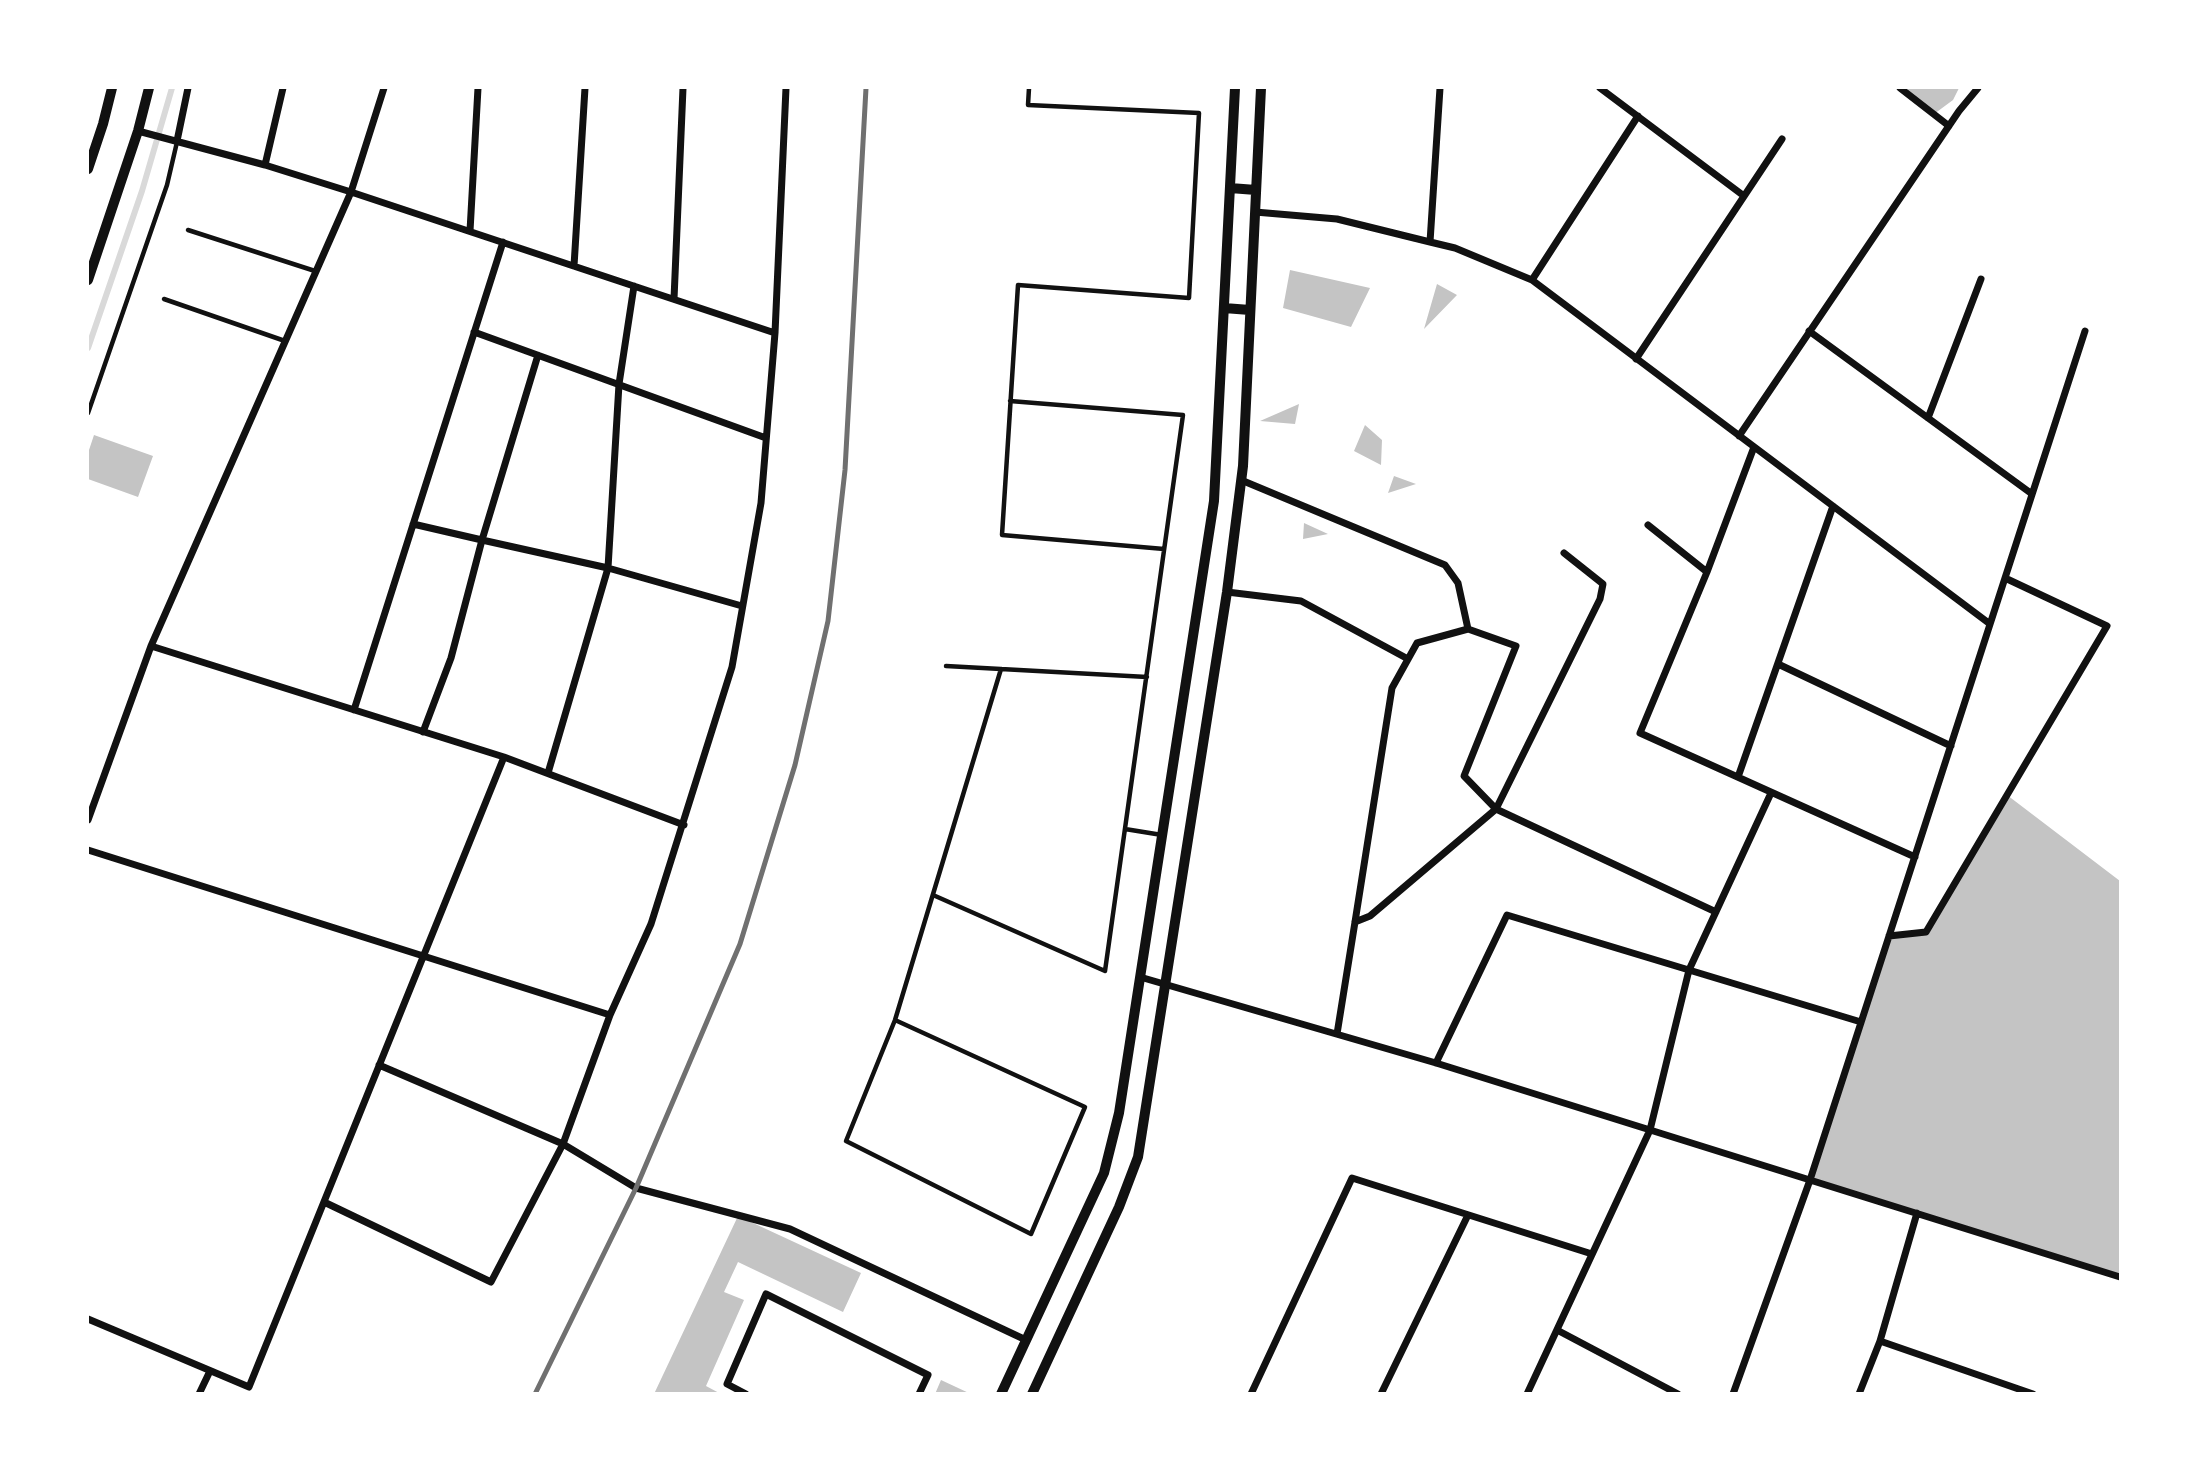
<!DOCTYPE html>
<style>
body{margin:0}
#map{position:relative;width:2208px;height:1481px;overflow:hidden;background:#fff;font-family:Montserrat,sans-serif}
canvas{display:block}
.frame{position:absolute;inset:0;border:89px solid #fff;pointer-events:none}
</style>
<div id="map">
<canvas width="2208" height="1481"></canvas>
<div class="frame"></div>
</div>
<script>
const context = document.querySelector('canvas').getContext('2d');
context.lineJoin = 'round';
const shape = rows => new Path2D(rows.map(r => 'M' + r).join(''));
function stroke(path, color, width, dash) { context.strokeStyle = color; context.lineWidth = width; context.lineCap = dash ? 'butt' : 'round'; context.setLineDash(dash || []); context.stroke(path); }
function fill(path, color) { context.fillStyle = color; context.fill(path, 'evenodd'); }
stroke(shape([
 [88,348,142,191,172,88]
]), '#d9d9d9', 6);
fill(shape([
 [1909,88,1959,88,1953,100,1934,114,1906,92],
 [1290,270,1370,288,1351,327,1283,308],
 [1437,284,1457,295,1424,329],
 [1299,404,1295,424,1260,421],
 [1365,425,1382,440,1381,465,1354,451],
 [94,435,153,456,138,497,88,479,88,453],
 [1394,476,1416,484,1388,493],
 [1304,523,1328,534,1303,539],
 [2007,795,2120,881,2120,1277,1810,1180,1889,936,1926,932],
 [738,1216,861,1273,843,1312,738,1262,724,1292,744,1300,706,1386,721,1394,654,1394],
 [941,1380,971,1394,935,1394]
]), '#c4c4c4');
stroke(shape([
 [1029,88,1028,105,1199,113,1189,298,1018,285,1002,535,1164,549],
 [188,230,315,271],
 [164,299,285,341],
 [88,413,167,185,177,142],
 [946,666,1147,677],
 [1125,829,1162,835],
 [933,895,1105,971,1183,415,1010,401],
 [895,1020,1085,1107,1031,1234,846,1141,895,1020,1001,669]
]), '#111', 4.5);
stroke(shape([
 [1600,88,1744,196],
 [1900,88,1949,126],
 [138,131,265,165,351,192,775,333],
 [177,141,188,88],
 [265,165,283,88],
 [1255,212,1337,219,1430,242,1455,248,1532,280,1990,624],
 [470,231,478,88],
 [1430,242,1440,88],
 [574,266,585,88],
 [1532,280,1638,116],
 [674,299,683,88],
 [1809,331,2032,494],
 [474,332,766,438],
 [1636,359,1782,139],
 [1928,418,1981,279],
 [1739,436,1959,111,1978,88],
 [1754,447,1707,572,1640,733,1915,857],
 [1241,480,1445,565,1458,583,1468,629],
 [413,524,482,540,538,355],
 [1648,525,1707,572],
 [1564,553,1603,584,1600,599,1496,809,1716,912],
 [1227,592,1301,601,1408,659],
 [151,646,504,757,684,825],
 [1778,664,1951,746],
 [354,710,503,242],
 [423,732,451,658,482,540,608,568,619,384,634,286],
 [548,773,608,568,742,606],
 [1738,777,1833,506],
 [88,820,151,646,351,192,384,88],
 [88,850,610,1015],
 [1889,936,1926,932,2107,626,2005,578],
 [1140,977,1436,1063,2120,1277],
 [1337,1034,1355,922,1392,688,1417,643,1468,629,1516,646,1464,776,1496,809,1370,916,1355,922],
 [1436,1063,1507,915,1861,1022],
 [379,1065,563,1144,636,1188,790,1229,1026,1340],
 [324,1202,491,1282,563,1144,610,1015,651,924,732,667,761,503,775,333,786,88],
 [88,1319,249,1387,504,757],
 [1557,1330,1678,1394],
 [1880,1341,1917,1213],
 [199,1394,210,1371],
 [746,1394,727,1384,766,1294,928,1375,919,1394],
 [1251,1394,1352,1178,1592,1254],
 [1381,1394,1468,1215],
 [1527,1394,1650,1130,1689,970,1771,793],
 [1733,1394,1810,1180,2085,331],
 [1859,1394,1880,1341,2033,1394]
]), '#111', 7);
stroke(shape([
 [88,169,103,124,112,88],
 [1230,188,1256,190],
 [88,280,138,131,149,88],
 [1224,308,1250,310],
 [1001,1394,1104,1173,1119,1113,1214,501,1235,88],
 [1032,1394,1119,1207,1138,1157,1227,592,1243,466,1261,88]
]), '#111', 10);
stroke(shape([
 [535,1394,636,1188,740,944,795,765,828,621,845,470,866,88]
]), '#707070', 5);
</script>
